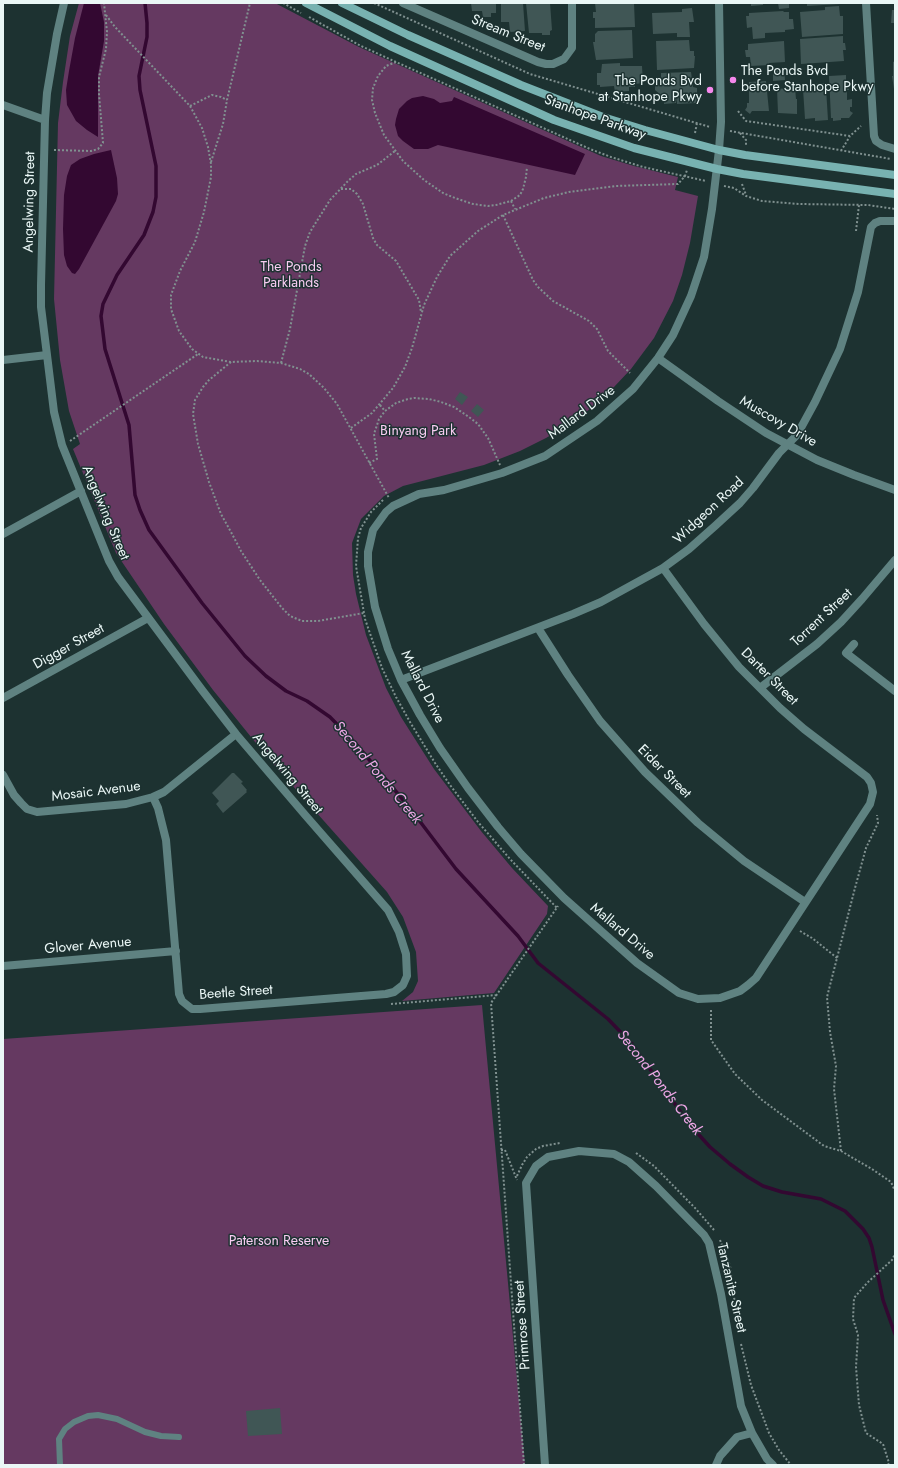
<!DOCTYPE html>
<style>
body{margin:0}
#map{position:relative;width:898px;height:1468px;overflow:hidden;background:#1d3231;font-family:Jost,sans-serif}
canvas{display:block}
.frame{position:absolute;inset:0;border:4px solid #eaf7f6;pointer-events:none}
</style>
<div id="map">
<canvas width="898" height="1468"></canvas>
<div class="frame"></div>
</div>
<script>
const context = document.querySelector('canvas').getContext('2d');
context.lineJoin = 'round';
function fill(path, color) { context.fillStyle = color; context.fill(path, 'evenodd'); }
const shape = rows => new Path2D(rows.map(r => 'M' + r).join(''));
function stroke(path, color, width, dash) { context.strokeStyle = color; context.lineWidth = width; context.lineCap = dash ? 'butt' : 'round'; context.setLineDash(dash || []); context.stroke(path); }
function label(font, color, halo, rows, align = 'center') {
  context.font = font + ' Jost,sans-serif'; context.lineWidth = 3; context.setLineDash([]); context.textBaseline = 'middle'; context.strokeStyle = halo; context.fillStyle = color; for (const [text, x, y, turn = 0] of rows) {
    context.save(); context.translate(x, y); context.rotate((+turn || 0) * Math.PI / 180); context.textAlign = isNaN(turn) ? turn : align; if (halo) context.strokeText(text, 0, 0); context.fillText(text, 0, 0); context.restore();
  }
}
fill(shape([
 [79,3,275,3,359,47,601,156,634,166,678,177,675,190,698,196,690,243,682,275,673,301,654,338,631,369,614,387,595,405,572,423,546,438,520,451,484,465,403,486,384,496,361,519,352,543,353,575,356,594,366,635,386,688,401,717,434,769,481,831,512,868,548,906,547,914,494,993,402,1001,413,992,418,981,416,952,403,917,387,892,268,758,213,690,164,624,116,553,73,449,80,444,69,411,60,360,54,299,58,123,63,82,70,36],
 [482,1005,525,1465,3,1465,3,1039]
]), '#653961');
fill(shape([
 [84,3,100,3,104,22,104,41,98,76,98,137,87,130,76,121,67,105,66,90,69,71,75,38],
 [423,96,434,99,440,103,452,101,454,97,585,154,575,175,438,145,428,149,414,149,403,141,398,136,395,125,396,119,399,109,407,101,412,98],
 [111,150,117,178,118,194,116,201,79,269,75,274,72,273,67,266,64,255,63,229,64,195,67,176,71,165,80,159,94,154]
]), '#330831');
stroke(shape([
 [145,3,147,23,147,37,139,76,140,90,156,166,156,197,153,212,144,235,117,275,103,304,101,316,105,349,129,425,135,495,140,510,149,530,202,603,245,656,266,676,286,691,307,701,330,717,356,744,409,807,456,869,518,936,538,963,608,1019,632,1044,690,1125,710,1147,730,1164,748,1177,763,1186,782,1192,821,1199,845,1211,863,1229,869,1238,872,1247,883,1300,895,1334]
]), '#330831', 3.5);
fill(shape([
 [471,3,496,3,496,13,491,13,491,17,483,17,482,11,472,11],
 [501,3,523,3,525,31,510,32,509,22,501,22],
 [526,3,550,3,552,30,550,31,550,35,542,35,542,33,529,33],
 [595,3,634,3,635,27,595,28,595,18,593,18,593,12,596,12],
 [751,3,763,3,763,5,751,6],
 [778,3,789,3,789,8,779,9],
 [807,3,841,3,841,4,807,6],
 [839,6,840,16,843,16,843,34,802,37,800,12,825,10,825,7],
 [692,8,694,22,689,22,690,37,677,37,677,33,653,34,652,13,682,12,682,9],
 [892,10,895,10,895,23,891,23],
 [783,11,784,12,789,12,789,19,793,19,794,29,785,30,785,32,765,33,765,38,753,39,752,27,747,28,746,16,749,16,749,13],
 [632,30,633,58,596,60,593,42,595,42,595,34,598,31],
 [843,36,843,43,845,43,846,50,843,50,844,61,801,64,800,39],
 [689,40,690,51,694,51,694,56,695,56,694,68,657,70,656,41],
 [784,41,785,62,769,63,769,65,751,66,750,57,746,57,745,50,748,50,748,44],
 [895,61,895,89,894,89,892,76,893,76,893,62],
 [620,63,620,66,642,66,643,83,635,84,635,87,629,87,629,91,615,92,614,86,600,87,600,85,597,85,597,73,601,73,602,64],
 [784,68,785,80,773,81,773,69],
 [691,72,693,87,697,88,697,103,677,104,677,97,676,103,664,104,664,98,655,90,655,78,661,78,661,73],
 [846,75,846,84,848,84,849,90,847,90,847,100,852,99,852,107,850,107,850,111,853,113,849,118,841,118,841,120,833,121,833,118,831,118,829,76],
 [766,81,769,111,752,111,750,114,745,110,747,107,747,103,749,103,749,82],
 [825,83,825,88,826,88,828,120,815,121,815,118,805,119,803,89,813,88,813,84],
 [795,88,796,99,797,99,797,114,778,113,777,89],
 [460,392,468,397,462,405,455,399],
 [477,404,484,410,478,417,471,411],
 [232,773,234,773,243,782,241,783,247,790,246,791,247,792,223,813,216,804,219,801,212,793],
 [280,1408,282,1434,248,1436,246,1411]
]), '#405655');
stroke(shape([
 [283,3,301,13],
 [374,3,530,74,710,127],
 [106,15,115,27,190,106,202,128,208,147,211,164,211,177,204,212,195,242,180,271,171,295,171,309,179,331,192,349,203,357,231,362,257,361,281,363,300,369,309,374,324,388,337,404,389,498],
 [309,17,361,46,396,62,590,149,611,157,643,167,706,181],
 [396,62,386,66,378,76,373,88,372,100,375,113,384,135,403,161,424,180,443,193,455,198,473,204,488,206,496,205,511,201,515,209],
 [190,106,212,95,221,97,227,100],
 [738,111,746,121,850,136,861,126],
 [730,131,891,159],
 [695,133,697,123],
 [740,133,746,140,746,146],
 [54,150,91,151,98,149,103,143,99,94,99,77,106,49,107,32,104,3],
 [841,151,850,136],
 [211,162,223,124,227,100,250,3],
 [742,184,746,195],
 [724,186,734,188,746,196,762,201,799,204,868,205,895,209],
 [341,189,351,189,357,194,363,204,373,238,377,245,396,261,419,300,421,312],
 [511,201,520,195,523,189,526,177,527,167],
 [503,215,533,280,538,287,553,301,589,321,597,329,608,351,630,373],
 [856,231,859,205],
 [231,362,209,380,203,387,195,400,193,414,198,444,209,482,221,514,231,532,241,551,260,580,282,608,290,616,302,621,318,621,364,613],
 [281,363,290,329,305,246,310,232,330,200,348,181,356,174,377,165,395,151],
 [380,405,385,411],
 [351,428,372,413,393,388,405,367,412,348,424,305,437,277,450,256,478,231,503,215,544,198,569,192,616,186,678,184,685,176,687,170],
 [70,441,198,354],
 [369,463,377,459,374,434,379,419,385,411,396,403,408,399,414,398,429,399,441,402,454,407,469,417,478,424,488,438,500,465],
 [383,500,371,512,361,528,358,538,356,566,365,619,382,668,396,697,410,722,435,763,450,785,478,822,510,859,557,908],
 [800,931,812,938,837,958],
 [391,1004,497,995],
 [711,1010,711,1040,735,1074,762,1100,824,1146,841,1151,872,1169,891,1182,895,1191],
 [501,1150,505,1150,517,1180],
 [841,1151,834,1089,836,1066,830,1032,827,997,855,888,866,848,878,823,877,815],
 [636,1153,654,1166,696,1209,714,1230],
 [517,1176,522,1165,527,1157,536,1149,543,1146,560,1143],
 [720,1240,730,1266,737,1320],
 [741,1344,751,1385,769,1433,779,1450,791,1465],
 [524,1465,491,1003,558,906],
 [888,1465,889,1463,883,1444,866,1433,859,1405,856,1367,858,1335,853,1319,854,1298,867,1283,892,1260,895,1254]
]), '#809190', 2, [2, 2]);
stroke(shape([
 [60,1465,59,1439,65,1429,74,1422,88,1416,98,1415,117,1419,145,1432,161,1436,179,1437]
]), '#5f8281', 6);
stroke(shape([
 [64,3,57,34,47,93,45,120,41,285,41,307,47,355,54,412,62,445,109,561,118,577,202,690,236,734,306,816,388,910,399,932,406,954,407,976,403,985,394,992,386,994,200,1009,192,1009,182,1001,179,994,166,840,158,808,153,797],
 [403,3,538,62,546,64,553,64,564,59,572,48,572,3],
 [866,3,874,136,876,141,882,145,895,149],
 [3,105,45,120],
 [658,358,718,401,766,433,817,460,854,475,895,490],
 [3,360,47,355],
 [3,534,81,491],
 [663,568,704,624,739,667,780,708,804,729,867,777,871,783,873,792,870,804,756,978,748,985,740,991,720,998,698,999,679,993,637,963,564,898,521,854,498,827,468,788,440,748,420,715,401,680,388,649,375,607,368,566,368,552,373,530,386,512,393,506,419,494,444,490,502,473,545,456,597,421,633,389,658,358,673,335,691,296,704,257,712,209,719,150],
 [538,628,568,675,600,721,645,772,698,823,744,861,805,902],
 [854,644,846,653,895,691],
 [401,680,573,614,601,602,663,568,689,549,715,526,740,503,753,488,779,453,797,435,815,402,840,349,858,292,871,227,875,223,880,221,895,221],
 [760,688,817,644,841,622,862,599,895,560],
 [3,698,148,618],
 [3,775,14,795,21,803,27,809,37,812,126,804,153,797,164,792,236,734],
 [3,966,176,951],
 [545,1465,526,1183,536,1166,548,1157,579,1151,614,1154,629,1162,656,1186,704,1235,709,1243,721,1294,741,1406,752,1433,767,1459,773,1465],
 [716,1465,720,1456,737,1437,752,1433]
]), '#5f8281', 8);
stroke(shape([
 [719,3,721,122,719,150]
]), '#5f8281', 8);
stroke(shape([
 [306,3,390,46,554,120,634,148,717,169,743,174,895,194],
 [342,3,408,35,521,85,603,117,645,130,719,150,745,155,895,175]
]), '#78b2b1', 8);
for (const [x, y, r, color] of [
 [733,80,4,"#f688ed"],
 [710,90,4,"#f688ed"]
]) { const dot = new Path2D(); dot.arc(x, y, r, 0, 2 * Math.PI); context.fillStyle = color; context.fill(dot); stroke(dot, '#1d3231', 1.5); }
label('14px', '#eaf7f6', '#1d3231', [
 ["Stream Street",508,34,22],
 ["Stanhope Parkway",595,118,20],
 ["Angelwing Street",30,202,-89],
 ["Mallard Drive",582,413,-37],
 ["Muscovy Drive",778,422,30],
 ["Widgeon Road",709,511,-43],
 ["Angelwing Street",105,513,67],
 ["Torrent Street",822,618,-43],
 ["Digger Street",69,647,-29],
 ["Darter Street",769,677,45],
 ["Mallard Drive",422,687,63],
 ["Eider Street",664,772,45],
 ["Angelwing Street",287,774,50],
 ["Mosaic Avenue",96,792,-7],
 ["Mallard Drive",622,932,40],
 ["Glover Avenue",88,946,-5],
 ["Beetle Street",236,993,-4],
 ["Tanzanite Street",731,1288,77],
 ["Primrose Street",523,1325,-94]
]);
label('14px', '#eaf7f6', '#1d3231', [
 ["The Ponds Bvd",741,72],
 ["before Stanhope Pkwy",741,88],
 ["The Ponds Bvd",702,82,"right"],
 ["at Stanhope Pkwy",702,98,"right"]
], 'left');
label('14px', '#f8ccf2', '#1d3231', [
 ["The Ponds",291,268],
 ["Parklands",291,284],
 ["Binyang Park",418,432],
 ["Paterson Reserve",279,1242]
]);
label('italic 15px', '#eda6e6', '#1d3231', [
 ["Second Ponds Creek",377,773,50],
 ["Second Ponds Creek",659,1083,52]
]);
</script>
